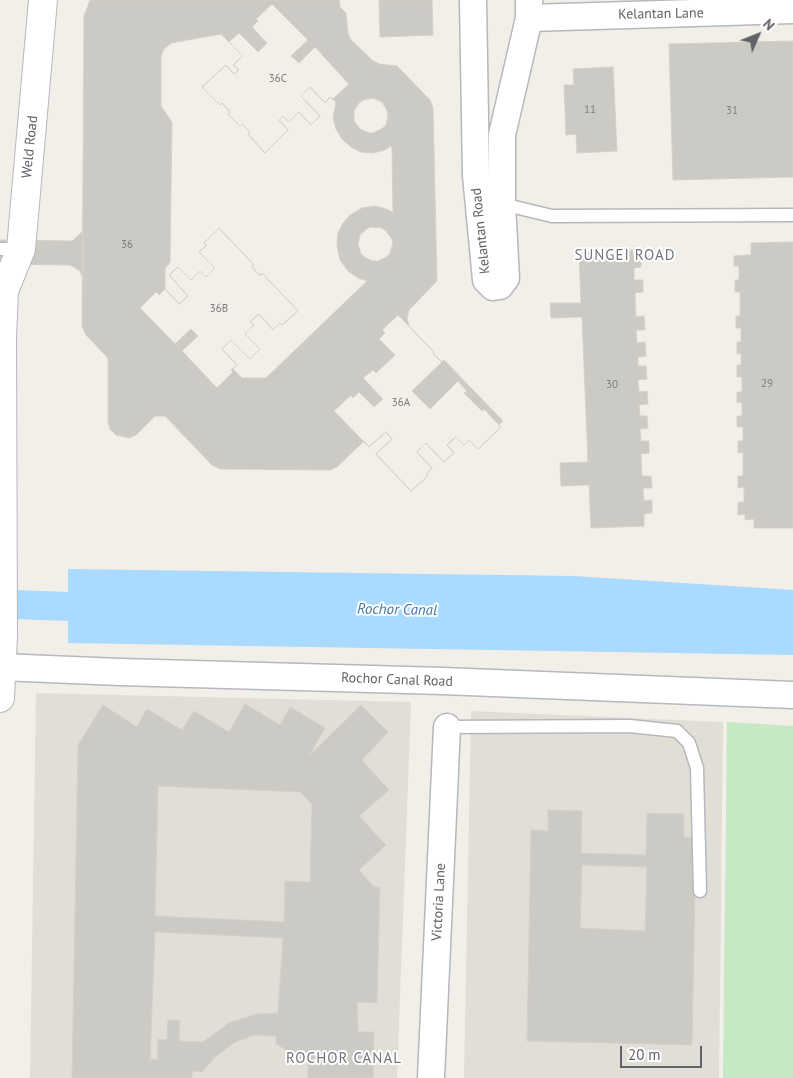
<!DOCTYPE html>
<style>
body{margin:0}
#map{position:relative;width:793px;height:1078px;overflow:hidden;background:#f1efe8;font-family:"PT Sans",sans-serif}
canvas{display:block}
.north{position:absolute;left:733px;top:10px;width:50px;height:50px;-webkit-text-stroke:4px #fff;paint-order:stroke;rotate:46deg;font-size:14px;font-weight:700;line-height:20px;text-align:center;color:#5f6368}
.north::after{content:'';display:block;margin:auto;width:18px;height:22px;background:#5f6368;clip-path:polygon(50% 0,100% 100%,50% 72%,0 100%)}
.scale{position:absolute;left:620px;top:1046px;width:82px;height:22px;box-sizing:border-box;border:2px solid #5f6368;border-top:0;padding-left:6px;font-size:15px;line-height:18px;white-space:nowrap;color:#5f6368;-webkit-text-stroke:4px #fff;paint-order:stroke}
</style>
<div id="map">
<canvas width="793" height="1078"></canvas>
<div class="north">N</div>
<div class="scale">20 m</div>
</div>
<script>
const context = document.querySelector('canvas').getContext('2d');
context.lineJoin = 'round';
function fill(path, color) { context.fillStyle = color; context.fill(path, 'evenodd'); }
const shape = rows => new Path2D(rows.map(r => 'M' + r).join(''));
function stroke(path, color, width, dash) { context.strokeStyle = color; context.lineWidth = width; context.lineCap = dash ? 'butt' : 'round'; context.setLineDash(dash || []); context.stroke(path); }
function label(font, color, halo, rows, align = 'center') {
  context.font = font + ' "PT Sans",sans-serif'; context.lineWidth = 4; context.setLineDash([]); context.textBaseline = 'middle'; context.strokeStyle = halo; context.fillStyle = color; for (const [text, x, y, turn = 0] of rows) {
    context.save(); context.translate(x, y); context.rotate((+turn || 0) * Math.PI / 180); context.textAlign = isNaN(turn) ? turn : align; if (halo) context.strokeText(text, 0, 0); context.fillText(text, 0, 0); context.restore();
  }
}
fill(shape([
 [36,693,411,702,397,1078,30,1078],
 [471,711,723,722,719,1078,464,1078]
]), '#e1ded6');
fill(shape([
 [727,722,793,726,793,1078,723,1078]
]), '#c5e8c5');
fill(shape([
 [68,569,574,576,793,590,793,655,68,643]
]), '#aadaff');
stroke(shape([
 [0,604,108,608]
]), '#aadaff', 29);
const building = shape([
 [90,0,339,0,340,7,346,13,348,34,351,40,372,60,379,64,397,66,430,100,433,108,437,281,409,310,407,318,409,326,434,352,433,354,442,362,444,360,503,421,498,425,501,427,478,449,469,440,464,445,456,437,447,445,454,453,444,462,426,443,417,452,432,468,426,474,428,476,411,491,376,454,392,439,386,432,369,447,364,441,337,467,330,470,221,469,212,465,165,416,155,416,136,435,129,438,116,435,110,429,108,422,108,358,86,335,82,326,84,16,90,0],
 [221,34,243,56,233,65,239,70,234,74,226,65,202,87,220,105,222,103,230,112,228,114,240,126,242,124,250,132,248,134,265,153,288,130,279,120,283,116,289,122,299,112,311,125,320,116,301,96,310,87,325,103,330,97,336,102,333,118,336,129,342,139,351,147,361,152,373,153,385,150,391,146,392,148,393,213,389,210,376,206,362,208,350,215,343,223,338,233,337,246,340,260,348,271,358,278,367,281,266,378,242,378,233,369,237,365,222,349,231,340,250,359,260,349,245,334,254,325,250,322,259,314,273,330,280,323,282,325,298,311,262,273,260,276,252,267,254,265,219,228,204,243,206,246,199,252,215,268,206,277,200,271,191,280,178,267,169,275,188,296,179,304,165,289,165,269,170,262,172,122,161,106,161,56,164,49,171,43,221,34],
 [373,98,382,102,387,110,388,115,386,125,383,128,373,133,369,133,360,129,354,121,354,111,359,103,363,100,373,98],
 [372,227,382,228,386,231,392,239,393,243,390,253,387,257,378,261,373,261,364,257,361,254,358,244,360,235,368,228,372,227],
 [379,0,432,0,433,35,380,37,379,0],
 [272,4,308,40,291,56,299,63,315,47,349,84,333,99,330,97,325,103,310,87,301,96,320,116,311,125,299,112,289,122,283,116,279,120,288,130,265,153,248,134,250,132,242,124,240,126,228,114,230,112,222,103,220,105,202,87,226,65,234,74,239,70,233,65,243,56,229,42,239,33,258,52,267,43,252,27,258,21,256,19,272,4],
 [793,41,793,177,673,180,669,44,793,41],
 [613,67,617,151,577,153,576,134,566,135,564,85,574,85,573,69,613,67],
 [219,228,254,265,252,267,260,276,262,273,298,311,282,325,280,323,273,330,259,314,250,322,254,325,245,334,260,349,250,359,231,340,222,349,237,365,231,370,233,372,217,388,182,351,198,336,191,329,175,344,140,308,156,292,159,295,165,289,179,304,188,296,169,275,178,267,191,280,200,271,206,277,215,268,199,252,206,246,204,243,219,228],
 [83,231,83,279,80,271,70,265,0,264,0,240,72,241,83,231],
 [793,242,793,528,754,528,754,519,745,520,745,514,738,515,738,502,744,502,744,487,738,488,738,476,743,476,743,452,738,453,738,441,743,441,743,427,737,427,737,416,742,416,742,402,737,403,737,392,742,392,742,377,737,377,737,365,741,365,741,353,737,354,737,342,741,342,741,328,736,328,736,316,740,316,740,292,735,292,735,280,739,280,739,266,734,266,734,256,751,255,751,243,793,242],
 [633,250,633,256,641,256,641,267,634,268,634,280,643,280,643,292,635,293,636,317,644,316,645,330,636,330,637,343,645,342,646,356,638,357,638,366,646,366,647,379,638,380,639,392,647,391,648,404,639,405,640,416,647,416,648,428,640,429,641,441,649,441,649,453,641,454,642,476,651,476,652,488,643,488,644,501,652,500,652,513,644,514,644,526,591,528,589,485,561,486,560,463,588,462,582,317,551,318,550,303,581,303,579,252,633,250],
 [398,315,434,352,433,354,442,362,412,391,430,409,458,381,467,391,464,393,482,411,484,409,501,427,478,449,469,440,464,445,456,437,447,445,454,453,444,462,426,443,417,452,432,468,426,474,428,476,411,491,376,454,392,439,386,432,369,447,334,411,351,395,353,398,359,392,374,407,383,399,363,378,373,370,376,373,395,355,379,339,385,333,382,330,398,315],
 [245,704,280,725,290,707,325,728,309,756,361,705,388,732,362,760,389,790,359,816,386,845,359,870,374,887,380,887,377,1003,357,1002,358,1032,374,1032,373,1078,308,1078,308,1063,276,1044,276,1036,255,1035,235,1042,215,1057,202,1072,192,1071,192,1078,72,1078,78,745,103,705,137,727,147,709,182,730,194,711,229,732,245,704],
 [158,786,300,792,312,804,310,882,285,881,284,922,155,916,158,786],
 [155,932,283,938,278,1013,256,1014,229,1023,203,1042,179,1041,180,1021,168,1020,167,1040,158,1039,157,1060,150,1059,155,932],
 [548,810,582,811,581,853,646,855,647,813,684,814,684,837,696,837,692,1045,527,1041,531,830,548,831,548,810],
 [582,865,647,867,645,931,580,928,582,865]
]);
fill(building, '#cccac5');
stroke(building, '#d6d1c6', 1);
const service = shape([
 [502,204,552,216,793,215],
 [0,249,21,249],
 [447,727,630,726,677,731,689,743,697,768,700,891]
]);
const minor = shape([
 [473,0,476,175,486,280,493,287,500,286,506,278,502,204,502,135,529,18,529,0],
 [529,18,793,10],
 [0,667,120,672,443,681,793,695],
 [431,1078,447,727]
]);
const tertiary = shape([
 [0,698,3,635,2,337,4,291,21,249,43,0]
]);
stroke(service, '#b5b8bc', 15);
stroke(minor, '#b5b8bc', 29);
stroke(tertiary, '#b5b8bc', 30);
stroke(service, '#fff', 12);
stroke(minor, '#fff', 26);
stroke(tertiary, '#fff', 28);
label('11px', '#7a7d7f', null, [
 ["36C",278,79],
 ["11",590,110],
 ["31",732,111],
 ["36",127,245],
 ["36B",219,309],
 ["29",767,384],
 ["30",612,385],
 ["36A",401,403]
]);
label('14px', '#5f6368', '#fff', [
 ["Kelantan Lane",661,14,-1],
 ["Weld Road",30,147,-84],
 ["Kelantan Road",481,231,-96],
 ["Rochor Canal Road",397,680,2],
 ["Victoria Lane",439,902,-87]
]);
context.letterSpacing = '1px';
label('15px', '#70757a', '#fff', [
 ["SUNGEI ROAD",625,256],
 ["ROCHOR CANAL",344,1059]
]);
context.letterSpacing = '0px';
label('italic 15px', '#4174aa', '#fff', [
 ["Rochor Canal",397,610,1]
]);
</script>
